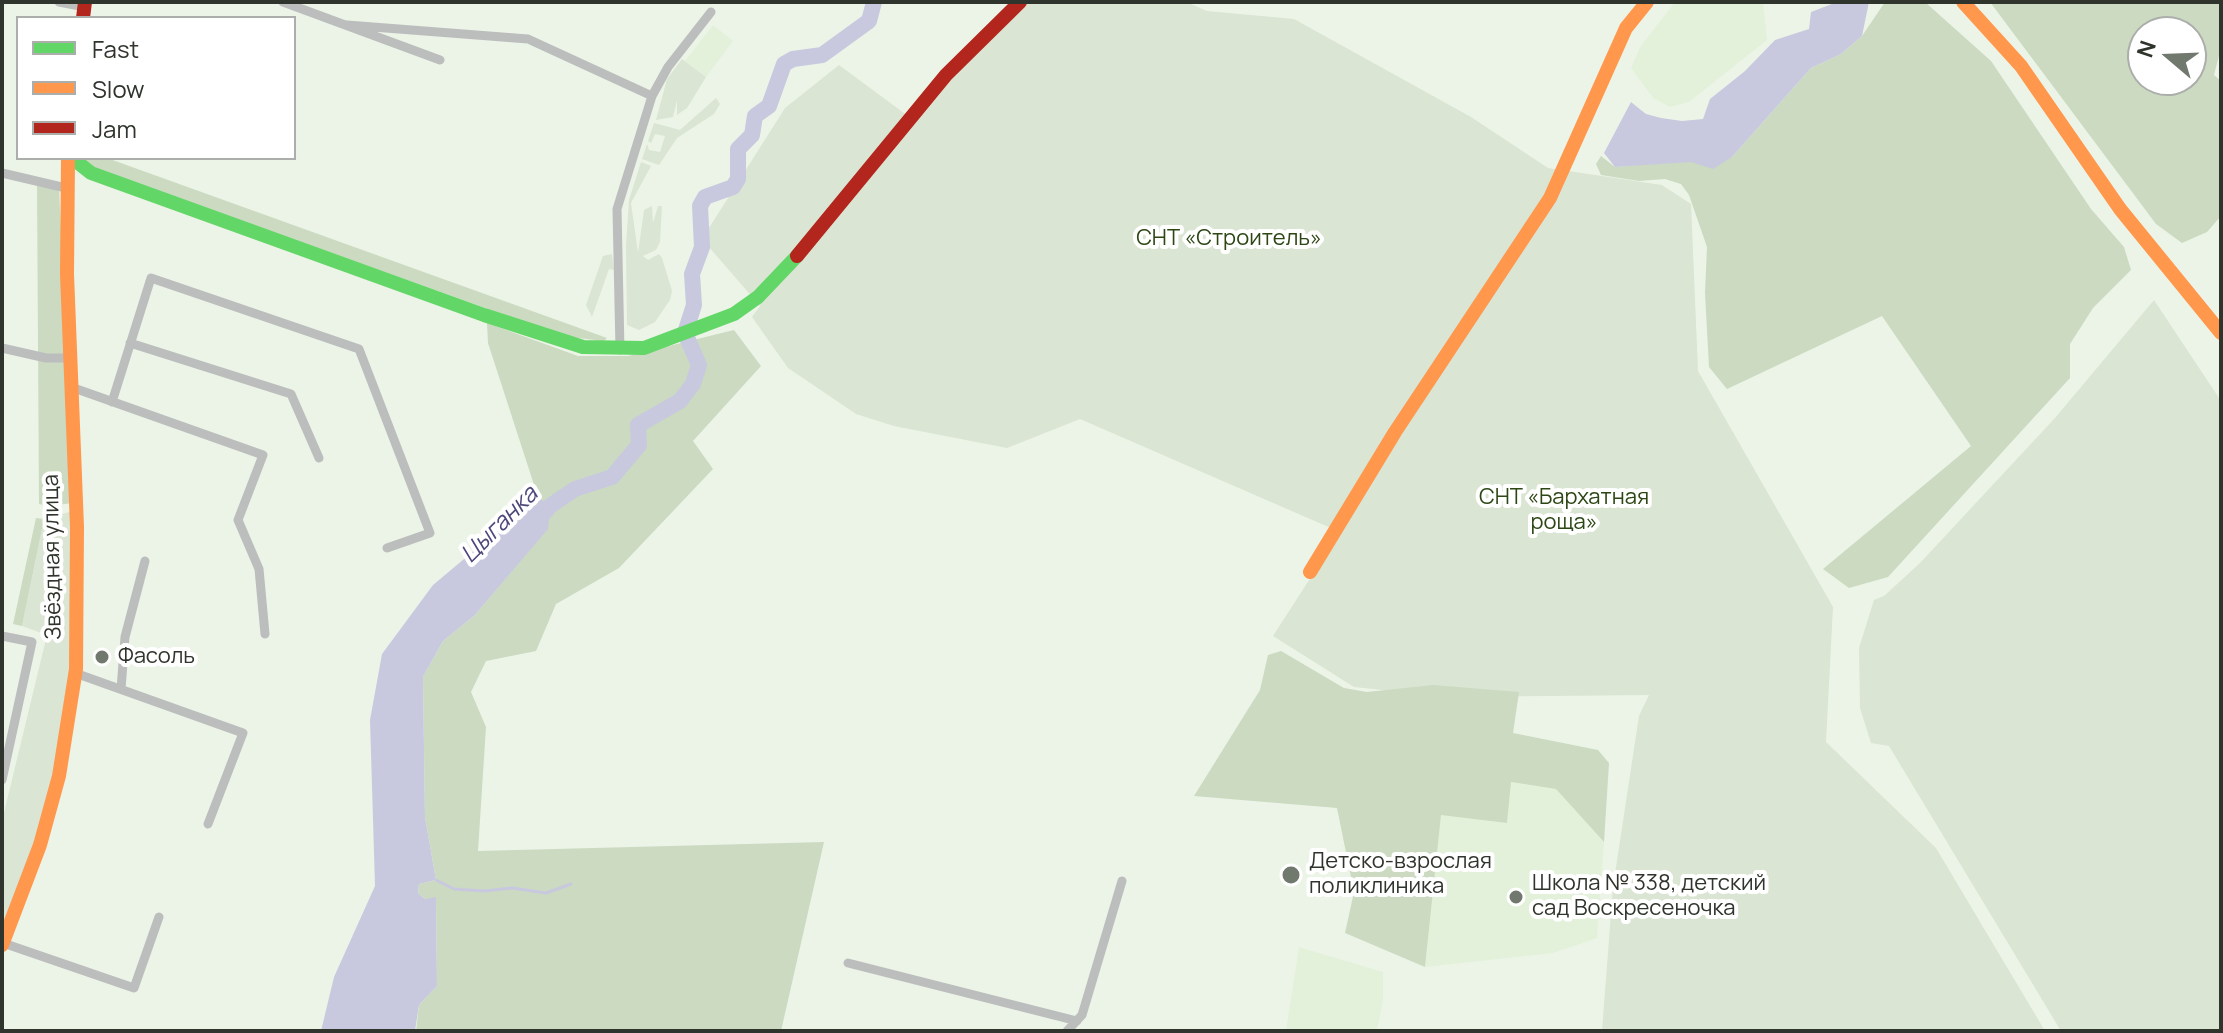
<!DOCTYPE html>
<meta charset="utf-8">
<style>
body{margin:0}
#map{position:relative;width:2223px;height:1033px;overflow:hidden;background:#ecf4e7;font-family:Manrope,sans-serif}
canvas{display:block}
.frame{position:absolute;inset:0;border:4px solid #2f352c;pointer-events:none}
.legend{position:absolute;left:16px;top:16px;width:280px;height:144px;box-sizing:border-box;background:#fff;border:2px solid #acaeab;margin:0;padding:10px 14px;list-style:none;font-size:24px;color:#2f352c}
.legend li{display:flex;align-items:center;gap:16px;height:40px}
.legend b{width:40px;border:2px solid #acaeab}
.north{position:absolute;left:2127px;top:16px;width:80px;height:80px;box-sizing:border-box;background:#fff;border:2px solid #acaeab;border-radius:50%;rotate:289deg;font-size:22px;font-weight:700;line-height:32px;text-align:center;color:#2f352c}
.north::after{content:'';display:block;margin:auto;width:28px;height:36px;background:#71786d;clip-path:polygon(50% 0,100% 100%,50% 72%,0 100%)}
</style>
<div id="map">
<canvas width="2223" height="1033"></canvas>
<div class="frame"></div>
<ul class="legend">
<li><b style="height:10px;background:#63d668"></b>Fast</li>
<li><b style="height:10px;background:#ff974d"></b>Slow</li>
<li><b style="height:10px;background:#b3261e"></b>Jam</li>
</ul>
<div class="north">N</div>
</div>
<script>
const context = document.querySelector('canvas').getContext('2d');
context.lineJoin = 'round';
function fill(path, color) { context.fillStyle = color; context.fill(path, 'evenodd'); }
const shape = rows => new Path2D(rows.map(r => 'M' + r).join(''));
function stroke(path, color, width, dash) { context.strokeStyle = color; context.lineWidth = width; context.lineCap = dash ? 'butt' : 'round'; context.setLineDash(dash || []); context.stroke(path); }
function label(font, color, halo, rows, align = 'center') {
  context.font = font + ' Manrope,sans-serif'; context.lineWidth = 8; context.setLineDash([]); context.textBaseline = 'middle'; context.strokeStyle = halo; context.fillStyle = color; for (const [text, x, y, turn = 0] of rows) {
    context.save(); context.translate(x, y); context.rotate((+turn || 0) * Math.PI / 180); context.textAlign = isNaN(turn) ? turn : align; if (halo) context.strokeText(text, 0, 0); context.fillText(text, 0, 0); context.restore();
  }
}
fill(shape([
 [1675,2,1763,2,1767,40,1689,102,1670,107,1653,98,1631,68,1640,47],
 [713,25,733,41,706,77,685,61],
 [1510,782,1556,789,1604,842,1597,938,1553,953,1425,967,1441,814,1506,823],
 [1299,947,1383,972,1383,1000,1377,1031,1286,1031]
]), '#e3f1da');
fill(shape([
 [1014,2,1186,2,1207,11,1294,19,1471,117,1548,168,1662,185,1691,204,1698,371,1833,607,1826,742,1936,848,2045,1031,1602,1031,1613,887,1639,716,1649,695,1449,697,1354,687,1273,636,1340,532,1080,419,1007,448,894,426,856,414,788,368,752,317,760,306,702,239,785,108,839,65,912,119],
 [682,59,706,77,687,108,677,115,677,100,673,117,656,120,667,79],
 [716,98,720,104,714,114,677,138,659,165,642,159,647,144,649,150,660,152,665,136,655,134,651,143,648,141,654,123,680,130],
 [641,162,651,166,631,203,638,253,644,210,652,206,653,223,658,206,662,206,660,242,656,250,643,256,648,260,659,254,662,258,672,291,670,300,655,322,639,330,627,325,626,245,629,200],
 [612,254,614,270,609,269,592,317,586,305,603,256],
 [2154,300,2221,401,2221,1031,2061,1031,1889,746,1871,743,1860,708,1859,648,1874,600,1884,596,1920,563,2055,418],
 [73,511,71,667,48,808,2,931,2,821,47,635,22,626,44,519]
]), '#dae5d3');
fill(shape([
 [1885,2,1925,2,1991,61,2091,209,2124,247,2131,270,2093,308,2070,344,2070,378,1888,577,1849,588,1823,569,1971,446,1882,316,1727,389,1709,367,1705,293,1707,247,1689,195,1681,184,1665,179,1639,181,1601,175,1596,164,1601,156,1615,167,1732,157,1811,68,1841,54,1862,36],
 [1990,2,2221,2,2221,48,2214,75,2221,81,2221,216,2207,232,2182,243,2156,224],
 [2143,32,2191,32,2191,80,2143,80],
 [79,158,107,158,607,338,604,341,569,337,536,326,99,170],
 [37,182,59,187,73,503,48,506,39,504],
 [487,323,578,356,628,356,734,330,761,366,693,441,713,469,619,568,556,604,536,651,486,661,471,692,486,727,478,851,824,842,781,1031,416,1031,419,1005,437,986,436,898,425,899,418,893,419,884,436,880,425,817,423,677,443,641,474,616,548,528,488,343],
 [36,518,44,519,22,626,13,624],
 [1281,651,1344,688,1367,692,1433,685,1519,692,1513,733,1598,750,1609,763,1604,842,1556,789,1511,782,1507,823,1441,815,1425,967,1345,933,1354,892,1337,808,1194,796,1260,690,1268,655]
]), '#cbdac1');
fill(shape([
 [1837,2,1869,2,1862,36,1841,54,1811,68,1732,157,1713,169,1691,162,1615,167,1604,153,1631,102,1646,114,1661,118,1682,121,1703,119,1710,99,1745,71,1775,40,1809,29,1811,12],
 [538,497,550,506,548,529,474,616,443,641,423,677,425,817,436,880,419,884,418,893,425,899,436,897,437,986,419,1005,415,1031,321,1031,334,977,375,886,370,720,382,654,433,585]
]), '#c8c9df');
stroke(shape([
 [436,880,454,889,484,891,512,888,546,893,571,884]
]), '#c8c9df', 3);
stroke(shape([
 [535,523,550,506,575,489,612,477,639,445,638,425,680,401,693,384,699,365,685,333,694,305,692,274,702,247,700,206,705,197,733,187,738,179,738,149,752,135,755,116,769,106,784,64,793,59,822,55,869,21,874,2]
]), '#c8c9df', 16);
stroke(shape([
 [59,2,85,7],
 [283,2,440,60],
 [347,25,528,39,652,96,617,209,620,350],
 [652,96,668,67,711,12],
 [2,173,66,188],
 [130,343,291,394,319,458],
 [2,348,46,358,70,358],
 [71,387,263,455,238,520,259,569,265,634],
 [112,402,151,278,359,349,430,533,387,548],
 [2,636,32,642,2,780],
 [75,673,243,733,208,824],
 [121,689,125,637,145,561],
 [3,943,134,988,159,917],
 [848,963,1077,1021],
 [1067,1031,1082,1015,1122,881]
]), '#bcbebe', 9);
stroke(shape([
 [72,158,91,173,484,315,583,347,644,348,734,314,758,297,797,256]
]), '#63d668', 14);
stroke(shape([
 [1963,2,2021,66,2120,209,2221,333],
 [1310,572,1395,432,1550,198,1626,28,1647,2],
 [2,945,40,845,59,776,76,669,77,527,67,274,68,158]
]), '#ff974d', 14);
stroke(shape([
 [83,18,85,2],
 [797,256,946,75,1020,2]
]), '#b3261e', 14);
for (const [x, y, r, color] of [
 [102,657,8,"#71786d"],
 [1291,875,10,"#71786d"],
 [1516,897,8,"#71786d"]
]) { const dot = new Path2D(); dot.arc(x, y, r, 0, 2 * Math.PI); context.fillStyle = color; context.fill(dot); stroke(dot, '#fff', 3); }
label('22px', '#2c4614', '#fff', [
 ["СНТ «Строитель»",1229,239],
 ["СНТ «Бархатная",1564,498],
 ["роща»",1564,523]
]);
label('22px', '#2f352c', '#fff', [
 ["Звёздная улица",53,557,-91]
]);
label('22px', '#2f352c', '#fff', [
 ["Фасоль",118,657],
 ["Детско-взрослая",1309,862],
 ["поликлиника",1309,887],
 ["Школа № 338, детский",1532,884],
 ["сад Воскресеночка",1532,909]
], 'left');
label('italic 24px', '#4c487a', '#fff', [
 ["Цыганка",500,525,-45]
]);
</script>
